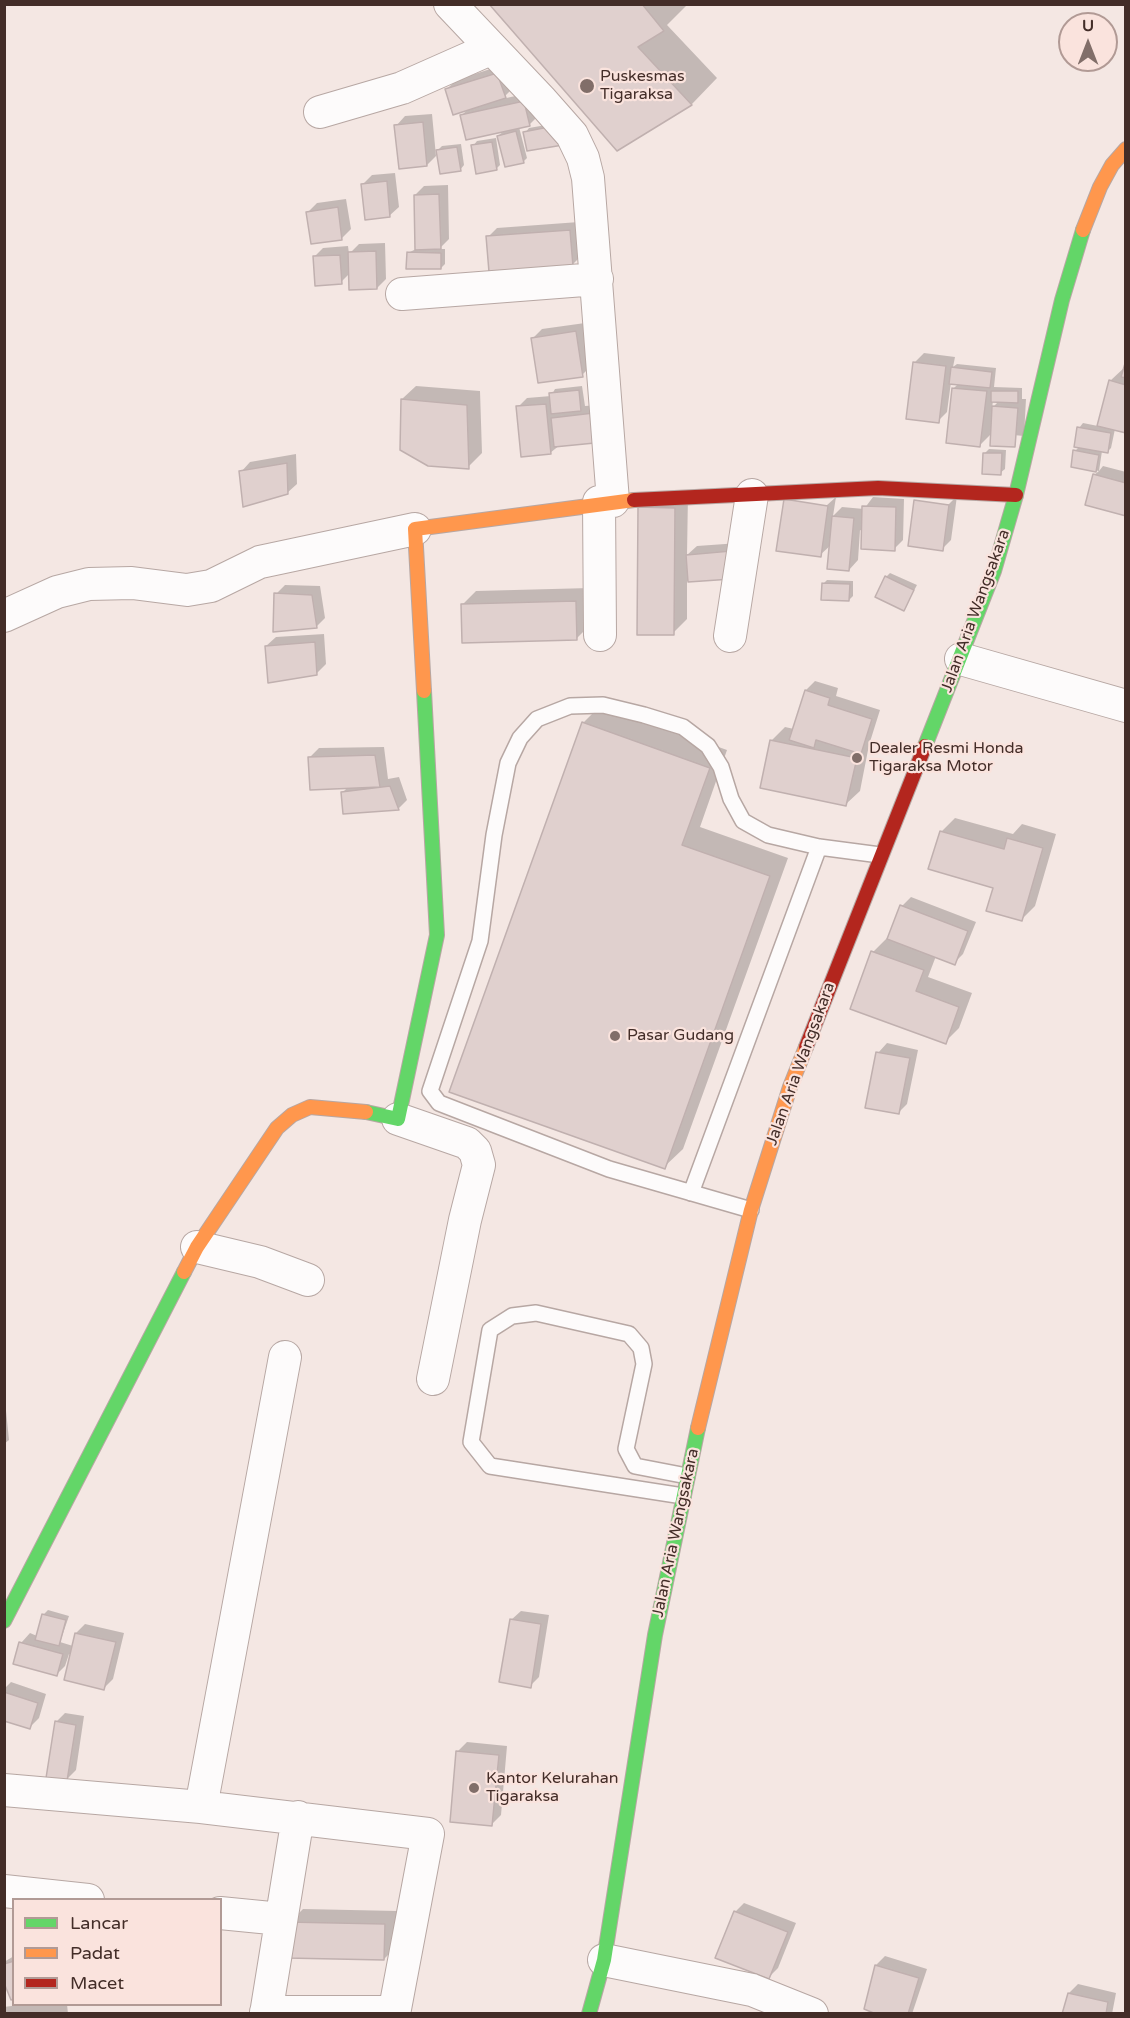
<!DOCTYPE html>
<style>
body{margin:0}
#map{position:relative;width:1130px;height:2018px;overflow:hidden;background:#f4e7e3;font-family:"Varela Round",sans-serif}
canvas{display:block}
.frame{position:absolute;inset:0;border:6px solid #432d28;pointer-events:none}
.legend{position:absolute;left:12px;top:1898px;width:210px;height:108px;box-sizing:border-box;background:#fae3dd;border:2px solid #b19a95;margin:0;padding:8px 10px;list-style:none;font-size:18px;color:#432d28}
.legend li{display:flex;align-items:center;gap:12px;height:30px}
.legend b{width:30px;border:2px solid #b19a95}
.north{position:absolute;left:1058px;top:12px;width:60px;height:60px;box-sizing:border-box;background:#fae3dd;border:2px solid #b19a95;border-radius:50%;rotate:0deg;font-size:16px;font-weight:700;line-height:24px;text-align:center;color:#432d28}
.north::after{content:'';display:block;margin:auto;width:21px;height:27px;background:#816e69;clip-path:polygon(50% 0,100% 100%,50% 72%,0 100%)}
</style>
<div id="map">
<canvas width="1130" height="2018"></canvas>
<div class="frame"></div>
<ul class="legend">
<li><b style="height:8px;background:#63d668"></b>Lancar</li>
<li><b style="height:8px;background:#ff974d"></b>Padat</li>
<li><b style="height:8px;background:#b3261e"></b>Macet</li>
</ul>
<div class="north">U</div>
</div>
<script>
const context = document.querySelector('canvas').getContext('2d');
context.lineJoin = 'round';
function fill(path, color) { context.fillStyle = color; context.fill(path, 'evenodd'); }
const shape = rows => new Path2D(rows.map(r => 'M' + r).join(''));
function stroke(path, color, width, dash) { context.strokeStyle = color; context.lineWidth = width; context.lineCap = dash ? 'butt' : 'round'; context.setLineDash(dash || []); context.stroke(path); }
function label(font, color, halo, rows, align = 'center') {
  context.font = font + ' "Varela Round",sans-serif'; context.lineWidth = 4.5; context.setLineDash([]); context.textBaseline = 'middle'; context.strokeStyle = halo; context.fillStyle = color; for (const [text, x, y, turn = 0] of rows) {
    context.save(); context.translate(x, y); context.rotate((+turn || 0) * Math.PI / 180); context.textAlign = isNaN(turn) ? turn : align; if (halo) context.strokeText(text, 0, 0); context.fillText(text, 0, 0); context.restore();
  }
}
fill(shape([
 [491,4,688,4,667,25,717,78,692,104,617,149],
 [506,64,514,87,502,99,533,92,538,116,529,125,519,127,527,158,523,162,498,136,505,130,462,115,469,108,446,90,456,80],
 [432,114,436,156,427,165,396,126,405,116],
 [563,122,528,150,525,133,529,128],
 [496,138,500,165,496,169,473,146,477,141],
 [461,144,464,165,460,170,438,150,442,146],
 [395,173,399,207,389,216,363,184,372,175],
 [448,185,449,239,439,249,445,249,445,264,441,268,408,253,416,249,415,195,424,186],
 [346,199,351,229,342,238,308,212,317,203],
 [579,222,581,256,572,265,488,237,497,228],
 [385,243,386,279,377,288,350,273,341,282,314,257,323,248,348,246,349,254,359,244],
 [585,323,591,366,582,375,533,338,542,329],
 [924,353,955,357,953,367,957,364,996,368,994,387,1022,388,1022,399,1026,399,1024,436,992,433,980,445,953,389,959,383,951,382,947,412,938,421,915,362],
 [993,401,999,401,992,408],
 [1126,366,1126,432,1115,429,1111,448,1107,452,1102,451,1099,471,1103,466,1126,472,1126,515,1094,475,1099,471,1072,466,1075,451,1079,447,1079,428,1083,423,1098,426,1110,381],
 [416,386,480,391,482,453,468,467,402,399],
 [582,386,585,406,611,404,550,453,518,407,527,398,551,396,555,389],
 [989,449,1006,450,1005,469,1000,473,985,453],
 [296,454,297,484,287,493,241,472,250,462],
 [688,494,687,555,697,546,739,543,732,577,687,581,687,619,673,633,640,508],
 [957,496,951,540,942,549,909,544],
 [836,497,833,516,842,507,864,509,873,497,904,499,903,540,894,549,860,530,858,560,849,570,831,545,820,555,778,549],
 [890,573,917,585,904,609,886,577],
 [827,580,853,581,853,596,849,600,823,584],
 [285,585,320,586,325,618,316,627,276,594],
 [590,588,591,624,577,638,462,605,476,591],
 [324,634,326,664,317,673,266,646,276,637],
 [815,681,838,688,836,696,880,710,869,745,860,791,846,804,771,741,785,727,794,729,806,690],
 [601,705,727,750,700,827,788,858,683,1149,664,1167,583,723],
 [384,747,388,779,399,777,407,800,398,809,343,792,348,787,310,757,319,748],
 [955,818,1013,834,1022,824,1056,834,1035,906,1022,919,995,887,941,832],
 [911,897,976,922,963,954,954,963,936,956,928,977,972,993,959,1028,945,1042,852,1008,873,952,887,938,889,939,902,906],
 [887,1043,918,1050,907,1104,898,1113,878,1053],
 [4,1391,9,1440,4,1444],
 [48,1610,69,1616,60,1642,73,1646,76,1633,85,1624,124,1633,113,1679,104,1688,71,1655,69,1654,65,1666,56,1675,21,1643,30,1633,37,1636,43,1615],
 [521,1611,549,1615,539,1677,530,1686,511,1620],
 [11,1682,46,1694,39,1718,29,1728,4,1720,4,1689],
 [65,1713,84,1716,76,1770,67,1779,56,1722],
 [467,1742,507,1746,501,1815,492,1824,458,1751],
 [744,1903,796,1923,778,1968,769,1977,735,1912],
 [303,1909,398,1911,398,1945,384,1959,289,1923],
 [14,1956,14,1998,4,1979,4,1962],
 [885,1956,927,1969,912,2014,881,2014,865,2008,876,1965],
 [1078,1984,1116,1993,1112,2014,1064,2014,1069,1993],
 [26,2004,67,2004,68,2014,4,2014,4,2007]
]), '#0003');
const building = shape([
 [489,4,642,4,664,31,638,47,692,105,617,151,489,4],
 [497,73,506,98,453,115,445,89,497,73],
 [524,101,530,126,466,140,460,115,524,101],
 [423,122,427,166,399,169,394,125,423,122],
 [559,125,563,145,527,151,523,132,559,125],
 [516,131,524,163,505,167,497,136,516,131],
 [492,142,497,170,476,174,471,145,492,142],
 [457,147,461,171,440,174,436,150,457,147],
 [387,181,390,217,365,220,361,184,387,181],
 [439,194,441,249,415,250,414,195,439,194],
 [338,207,342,240,311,244,306,212,338,207],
 [570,230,573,266,489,272,486,236,570,230],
 [376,251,377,289,349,290,348,252,376,251],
 [407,252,441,253,441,269,406,269,407,252],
 [340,255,342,284,315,286,313,256,340,255],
 [576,331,583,377,538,383,531,338,576,331],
 [1126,360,1126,378,1121,377,1126,360],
 [913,362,946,366,939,423,906,419,913,362],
 [951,367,992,372,990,388,949,384,951,367],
 [1109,380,1126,385,1126,433,1097,426,1109,380],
 [952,388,987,391,980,447,946,443,952,388],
 [579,390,581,411,551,414,549,393,579,390],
 [991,391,1018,391,1018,403,991,402,991,391],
 [401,399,467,405,469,469,428,466,400,450,401,399],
 [546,404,551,454,521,457,516,406,546,404],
 [992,406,1018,408,1015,447,990,446,992,406],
 [602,412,605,442,554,447,551,418,602,412],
 [1077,427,1111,433,1108,453,1074,447,1077,427],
 [1073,450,1099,455,1096,472,1071,467,1073,450],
 [983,453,1002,453,1001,475,982,474,983,453],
 [287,463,288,494,243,507,239,471,287,463],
 [1093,474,1126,483,1126,516,1085,505,1093,474],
 [784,499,828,506,821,557,776,551,784,499],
 [914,500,949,505,943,551,908,546,914,500],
 [862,506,896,507,895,551,861,549,862,506],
 [638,507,675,508,674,635,637,635,638,507],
 [832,516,854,518,849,571,827,569,832,516],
 [731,551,732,579,688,582,686,555,731,551],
 [885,576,914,590,904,611,875,597,885,576],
 [822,583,850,584,849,601,821,600,822,583],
 [274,593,312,595,317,628,273,632,274,593],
 [576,601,577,640,462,643,461,604,576,601],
 [315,642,317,675,268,683,265,646,315,642],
 [805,690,830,698,828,705,872,719,861,754,816,740,814,748,789,740,805,690],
 [582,722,710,768,682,845,770,876,665,1169,449,1092,582,722],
 [770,740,857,758,846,806,760,788,770,740],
 [375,755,380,787,310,790,308,757,375,755],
 [390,786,399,810,343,814,341,792,390,786],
 [940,831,1004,849,1007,838,1043,848,1022,921,986,911,993,888,928,869,940,831],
 [900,905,968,931,955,965,887,939,900,905],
 [871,951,924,970,916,991,959,1007,946,1044,850,1009,871,951],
 [876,1052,910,1058,899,1114,865,1108,876,1052],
 [42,1614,66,1620,59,1646,35,1640,42,1614],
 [510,1619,541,1624,531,1688,499,1682,510,1619],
 [75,1633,116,1642,104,1690,64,1680,75,1633],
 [19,1642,63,1654,57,1676,13,1664,19,1642],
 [4,1692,38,1703,30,1729,4,1721,4,1692],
 [55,1721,76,1725,67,1781,46,1778,55,1721],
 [456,1751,499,1755,492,1826,450,1822,456,1751],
 [734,1911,788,1932,769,1979,715,1958,734,1911],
 [287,1922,385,1924,384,1960,286,1958,287,1922],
 [14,1961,14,1999,11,2000,4,1983,4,1964,14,1961],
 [875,1965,919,1978,908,2014,876,2014,864,2009,875,1965],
 [1068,1993,1108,2002,1106,2014,1062,2014,1068,1993]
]);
fill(building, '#e0d0ce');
stroke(building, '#c0b0af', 1.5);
const lane = shape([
 [691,1193,819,847],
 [751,1210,609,1169,439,1103,430,1091,480,941,494,835,508,763,520,738,537,719,570,706,603,705,644,715,683,727,708,746,721,767,731,799,743,821,768,835,819,847,880,855],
 [683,1496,490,1466,471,1442,490,1330,512,1316,536,1313,629,1334,641,1348,644,1364,626,1449,635,1466,687,1476]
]);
const street = shape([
 [450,4,542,101,572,135,583,158,588,178,613,501],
 [320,112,402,88,490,49],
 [402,294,597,279],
 [599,502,600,635],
 [4,616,57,592,89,584,132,583,187,590,211,586,260,562,415,529],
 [730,636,752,495],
 [961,659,1126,706],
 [398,1119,467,1143,475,1151,479,1165,465,1220,433,1379],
 [197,1247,260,1262,308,1280],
 [4,1790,201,1807,428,1834,394,2014],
 [201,1807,285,1357],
 [4,1891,88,1900],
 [220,1913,281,1919],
 [604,1960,752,1990,812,2014],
 [266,2012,394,2012],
 [266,2014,298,1817]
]);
const fast = shape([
 [925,746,994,571,1016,495,1062,300,1083,230],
 [366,1112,398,1119,437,935,424,691],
 [4,1621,184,1272],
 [589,2014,604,1960,655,1635,698,1428]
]);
const slow = shape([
 [1083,230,1100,187,1112,165,1126,149],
 [424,691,415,529,634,500],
 [184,1272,197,1247,277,1128,292,1115,310,1107,366,1112],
 [698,1428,751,1210,790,1087,806,1047]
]);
const jam = shape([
 [634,500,878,488,1016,495],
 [806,1047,925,746]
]);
stroke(lane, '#b7a7a3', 18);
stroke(street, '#b7a7a3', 34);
stroke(fast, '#b7a7a3', 16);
stroke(slow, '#b7a7a3', 16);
stroke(jam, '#b7a7a3', 16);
stroke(lane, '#fdfbfb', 15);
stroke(street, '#fdfbfb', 32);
stroke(fast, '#63d668', 14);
stroke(slow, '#ff974d', 14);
stroke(jam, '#b3261e', 14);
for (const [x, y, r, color] of [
 [587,86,8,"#816e69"],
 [857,758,6,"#816e69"],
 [615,1036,6,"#816e69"],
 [474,1788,6,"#816e69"]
]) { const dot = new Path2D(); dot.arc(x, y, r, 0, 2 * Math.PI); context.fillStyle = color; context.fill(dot); stroke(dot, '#fae3dd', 2); }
label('16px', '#432d28', '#fae3dd', [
 ["Puskesmas",600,77],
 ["Tigaraksa",600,95],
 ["Dealer Resmi Honda",869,749],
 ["Tigaraksa Motor",869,767],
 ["Pasar Gudang",627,1036],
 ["Kantor Kelurahan",486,1779],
 ["Tigaraksa",486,1797]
], 'left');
label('16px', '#432d28', '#fae3dd', [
 ["Jalan Aria Wangsakara",976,611,-70],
 ["Jalan Aria Wangsakara",801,1064,-70],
 ["Jalan Aria Wangsakara",676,1533,-78]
]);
</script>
